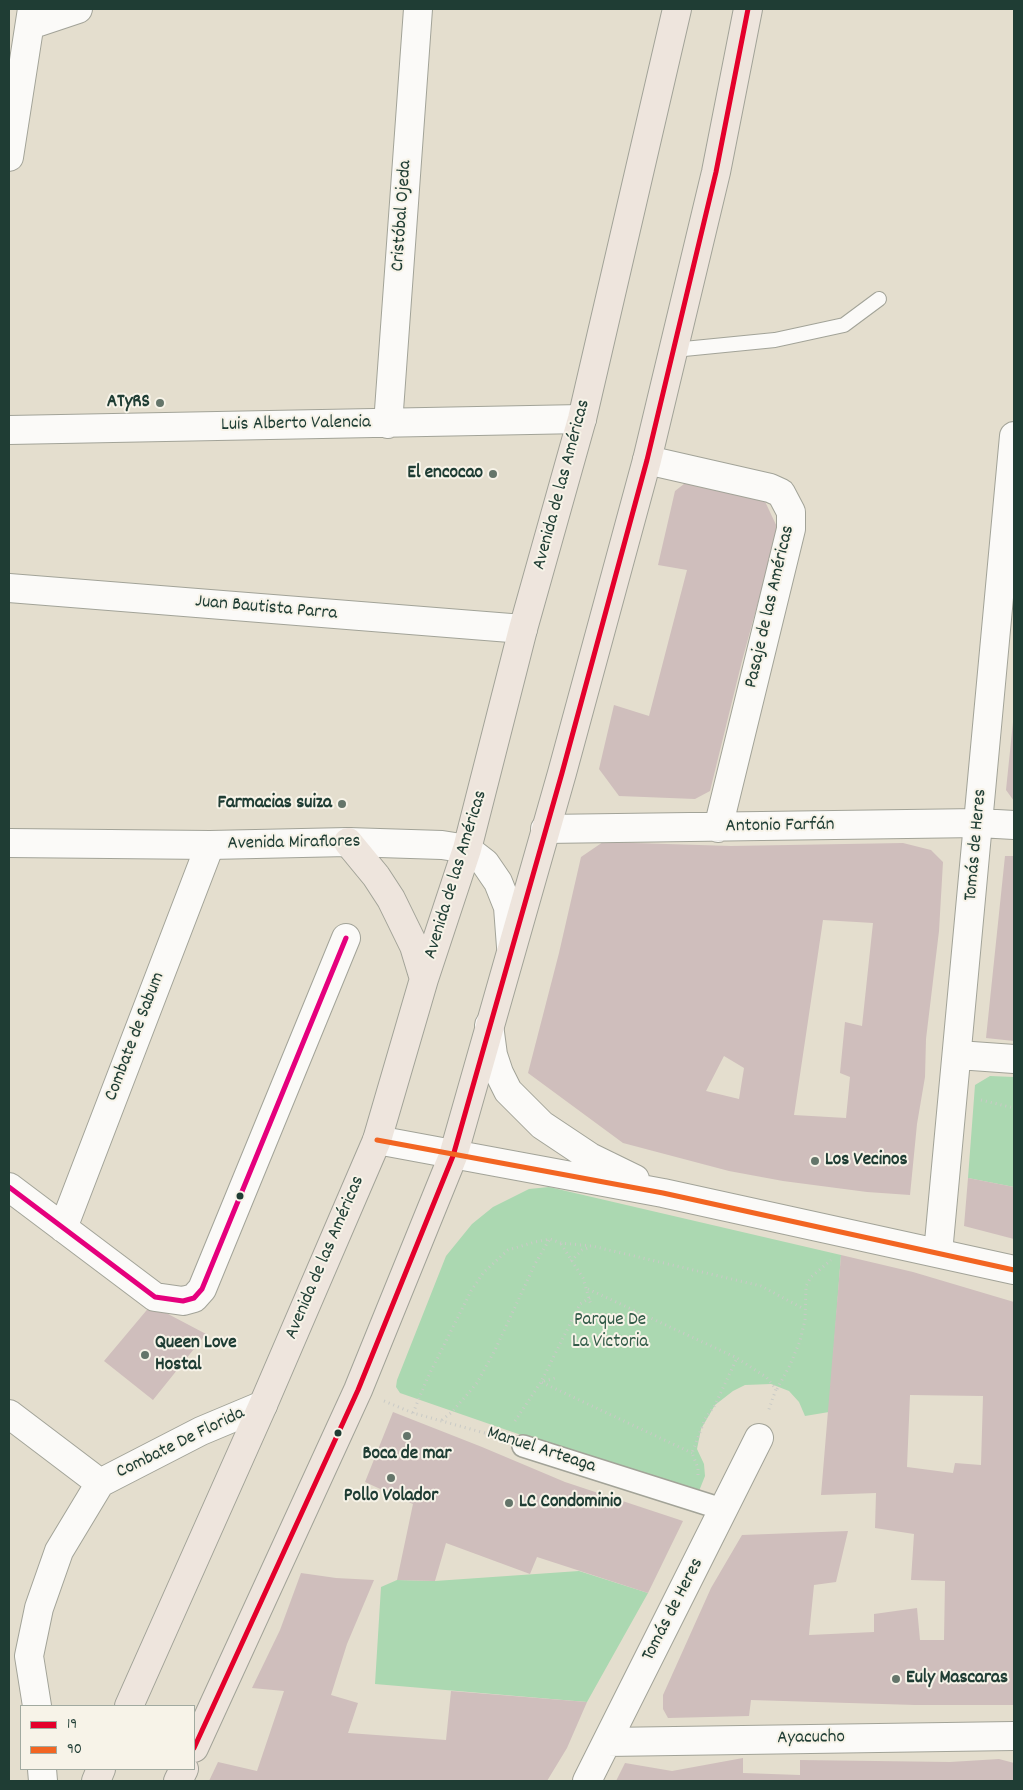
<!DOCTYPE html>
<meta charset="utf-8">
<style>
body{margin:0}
#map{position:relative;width:1023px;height:1790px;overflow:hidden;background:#e4dece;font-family:Dekko,sans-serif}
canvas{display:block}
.frame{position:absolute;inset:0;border:10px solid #1f3d34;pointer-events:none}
.legend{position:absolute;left:20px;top:1705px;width:175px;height:65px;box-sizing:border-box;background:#f7f3e8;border:1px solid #a1aaa0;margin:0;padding:6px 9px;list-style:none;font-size:15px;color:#1f3d34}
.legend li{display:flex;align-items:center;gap:10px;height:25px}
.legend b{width:25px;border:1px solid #a1aaa0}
</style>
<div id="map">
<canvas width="1023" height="1790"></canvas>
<div class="frame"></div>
<ul class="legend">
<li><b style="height:6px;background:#e4002b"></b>19</li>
<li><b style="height:6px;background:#f26522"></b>90</li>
</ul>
</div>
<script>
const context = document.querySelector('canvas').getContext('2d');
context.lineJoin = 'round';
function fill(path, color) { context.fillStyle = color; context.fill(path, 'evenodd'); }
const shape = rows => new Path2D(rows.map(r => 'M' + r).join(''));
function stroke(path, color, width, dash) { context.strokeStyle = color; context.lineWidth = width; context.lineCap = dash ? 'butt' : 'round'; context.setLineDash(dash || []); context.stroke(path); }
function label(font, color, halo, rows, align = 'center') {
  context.font = font + ' Dekko,sans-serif'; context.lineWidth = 4; context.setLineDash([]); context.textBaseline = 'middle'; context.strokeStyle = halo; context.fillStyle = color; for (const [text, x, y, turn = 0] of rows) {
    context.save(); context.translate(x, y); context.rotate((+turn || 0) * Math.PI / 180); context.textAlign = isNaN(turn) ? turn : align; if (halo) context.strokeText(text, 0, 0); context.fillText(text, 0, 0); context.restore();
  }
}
fill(shape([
 [990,1076,1014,1077,1014,1187,968,1178,975,1085],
 [549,1187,841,1255,829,1412,805,1416,799,1402,789,1391,771,1384,745,1385,733,1391,715,1405,701,1429,697,1449,704,1464,705,1476,697,1496,400,1393,396,1387,397,1380,446,1256,472,1224,493,1207,529,1189],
 [579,1571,648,1593,587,1702,375,1684,381,1587,397,1580,435,1581]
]), '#abd8b1');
fill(shape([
 [689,480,761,493,778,529,742,661,710,791,695,799,619,796,599,769,614,705,649,716,687,570,658,565,675,491],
 [1013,722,1014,722,1014,801,1006,790],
 [603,842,731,846,903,843,931,850,943,862,939,931,926,1039,925,1077,917,1124,910,1195,867,1192,783,1181,729,1171,623,1143,528,1073,559,953,581,857],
 [823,920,873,923,862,1026,845,1022,840,1073,850,1077,846,1118,794,1115],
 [724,1056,744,1068,739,1099,706,1091],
 [1005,856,1014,856,1014,1041,986,1038],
 [968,1178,1014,1187,1014,1239,964,1226],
 [841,1255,913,1272,1014,1302,1014,1705,915,1705,751,1700,749,1716,668,1718,663,1709,663,1695,711,1588,742,1535,848,1531,836,1582,814,1585,809,1635,874,1632,874,1614,917,1608,920,1640,944,1640,945,1581,911,1580,914,1534,875,1528,876,1493,821,1495],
 [910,1395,983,1396,981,1465,955,1463,953,1473,907,1467],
 [151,1305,206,1334,153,1400,104,1361],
 [393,1412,482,1447,565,1482,683,1521,648,1593,537,1557,530,1574,446,1543,435,1581,397,1580,413,1504,365,1482],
 [301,1573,336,1578,374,1580,347,1644,331,1695,358,1703,348,1733,446,1740,451,1691,587,1702,567,1748,547,1781,209,1781,218,1762,257,1771,284,1691,252,1688,280,1630],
 [743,1758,743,1773,800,1775,800,1760,950,1762,999,1759,1014,1763,1014,1781,616,1781,625,1763,672,1771]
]), '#cfbebc');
const service = shape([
 [674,350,775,340,844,325,879,299]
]);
const pedestrian = shape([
 [523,1446,725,1510]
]);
const minor = shape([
 [30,25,78,9],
 [9,157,32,9],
 [388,424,418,9],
 [9,430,582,419],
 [647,460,770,488,781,493,791,512,791,529,718,828],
 [9,588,523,629],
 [545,829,979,823,1014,825],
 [489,1025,493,1055,499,1073,508,1091,542,1125,590,1157,635,1179],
 [958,1055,1014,1059],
 [377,1140,663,1193,1014,1270],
 [9,1187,155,1297,183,1301,194,1298,202,1289,346,938],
 [63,1228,210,845],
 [938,1253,1014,436],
 [9,1414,100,1483],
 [100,1483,201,1431,263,1405],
 [37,1706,29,1656,39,1608,59,1551,100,1483],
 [607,1742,1014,1736],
 [42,1769,43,1781],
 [587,1781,759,1438]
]);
const tertiary = shape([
 [9,843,210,845,348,842,442,845,467,849,485,863,498,882,508,907,511,947]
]);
const primary = shape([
 [348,842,376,876,391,899,414,946,424,979],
 [129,1706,263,1405,377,1140,424,979,467,849,523,629,582,419,677,9],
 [194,1748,358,1390,453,1156,562,773,647,460,716,172,748,9],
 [96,1781,101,1769],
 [178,1781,184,1769]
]);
stroke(service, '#a2a398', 16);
stroke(pedestrian, '#a2a398', 24);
stroke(minor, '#a2a398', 30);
stroke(tertiary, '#a2a398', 30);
stroke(primary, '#a2a398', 30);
stroke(shape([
 [981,1100,1014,1108],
 [561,1244,583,1278,591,1305],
 [571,1261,582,1250,591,1247],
 [588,1289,737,1358,766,1377,776,1389,768,1412],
 [590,1298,580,1304,541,1382,692,1453],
 [777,1389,790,1365,800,1341,805,1320,806,1286,811,1277,831,1260],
 [384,1401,413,1413,499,1437],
 [413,1413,427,1379,471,1291,484,1272,508,1250,535,1242,550,1239,561,1243,592,1246,761,1286,804,1309],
 [442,1420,452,1412,477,1383,495,1350,535,1264,549,1240],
 [515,1421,541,1382,555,1378],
 [698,1475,698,1468,692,1453,705,1419,715,1405,737,1358]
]), '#c9cac6', 3, [1, 4]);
stroke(service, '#fbfaf8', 14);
stroke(pedestrian, '#fbfaf8', 21);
stroke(minor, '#fbfaf8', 28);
stroke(tertiary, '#fbfaf8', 28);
stroke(primary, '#eee5dd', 28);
stroke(shape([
 [194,1748,358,1390,453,1156,562,773,647,460,716,172,748,9]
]), '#e4002b', 5);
stroke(shape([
 [377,1140,663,1193,1014,1270]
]), '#f26522', 5);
stroke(shape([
 [9,1187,155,1297,183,1301,194,1298,202,1289,346,938]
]), '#e5007d', 5);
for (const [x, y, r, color] of [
 [160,403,5,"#64756a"],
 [493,474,5,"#64756a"],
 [342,804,5,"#64756a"],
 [815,1161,5,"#64756a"],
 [240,1196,4.5,"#1f3d34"],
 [145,1355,5,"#64756a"],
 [338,1433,4.5,"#1f3d34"],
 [407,1436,5,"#64756a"],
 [391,1478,5,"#64756a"],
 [509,1503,5,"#64756a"],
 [896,1679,5,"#64756a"]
]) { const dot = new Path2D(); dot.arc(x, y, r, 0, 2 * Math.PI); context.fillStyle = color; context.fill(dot); stroke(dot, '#f7f3e8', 2); }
label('19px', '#1f3d34', '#f7f3e8', [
 ["Cristóbal Ojeda",403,216,-86],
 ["Luis Alberto Valencia",296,425,-1],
 ["Avenida de las Américas",563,485,-75],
 ["Pasaje de las Américas",771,607,-77],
 ["Juan Bautista Parra",266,609,5],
 ["Antonio Farfán",780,827,-1],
 ["Avenida Miraflores",294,844,-1],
 ["Tomás de Heres",977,845,-85],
 ["Avenida de las Américas",457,875,-73],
 ["Combate de Sabum",136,1037,-69],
 ["Avenida de las Américas",326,1258,-67],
 ["Combate De Florida",181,1444,-26],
 ["Manuel Arteaga",541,1451,18],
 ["Tomás de Heres",674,1610,-63],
 ["Ayacucho",811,1739,-1]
]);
label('bold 19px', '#1f3d34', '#f7f3e8', [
 ["ATyRS",150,403,"right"],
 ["El encocao",483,474,"right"],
 ["Farmacias suiza",332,804,"right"],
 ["Los Vecinos",825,1161],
 ["Queen Love",155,1344],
 ["Hostal",155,1366],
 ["Boca de mar",407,1455,"center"],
 ["Pollo Volador",391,1497,"center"],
 ["LC Condominio",519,1503],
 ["Euly Mascaras",906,1679]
], 'left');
label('19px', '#325b48', '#f7f3e8', [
 ["Parque De",610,1321],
 ["La Victoria",610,1343]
]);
</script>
